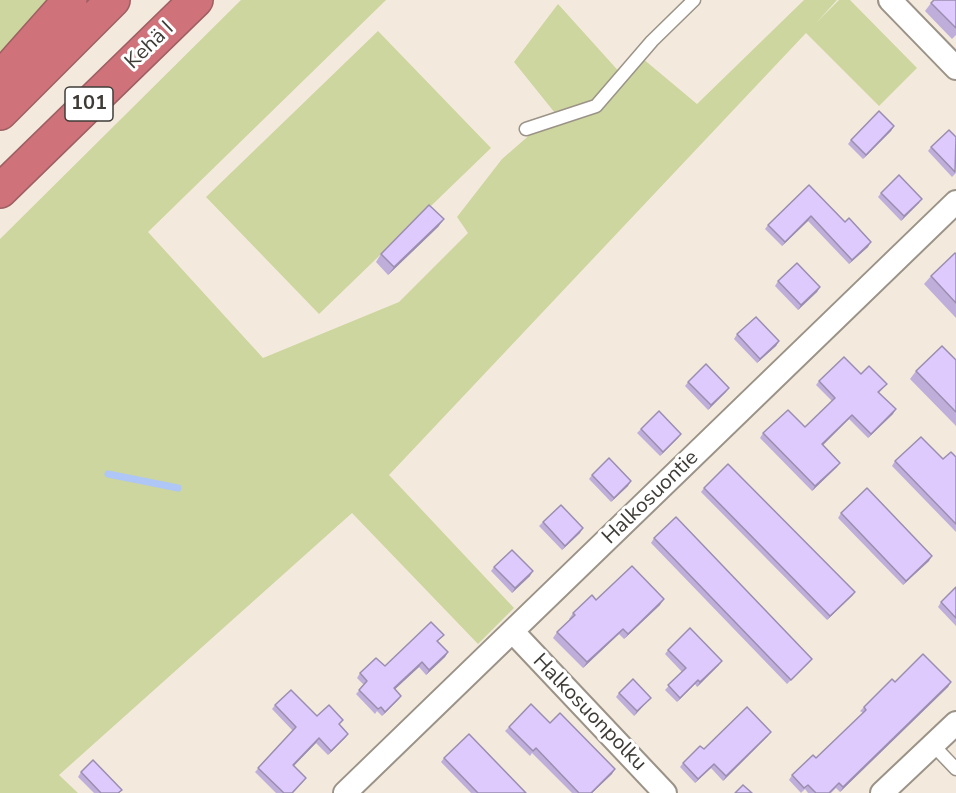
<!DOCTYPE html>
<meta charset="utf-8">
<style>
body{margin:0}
canvas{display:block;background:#f3eadd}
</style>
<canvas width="956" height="793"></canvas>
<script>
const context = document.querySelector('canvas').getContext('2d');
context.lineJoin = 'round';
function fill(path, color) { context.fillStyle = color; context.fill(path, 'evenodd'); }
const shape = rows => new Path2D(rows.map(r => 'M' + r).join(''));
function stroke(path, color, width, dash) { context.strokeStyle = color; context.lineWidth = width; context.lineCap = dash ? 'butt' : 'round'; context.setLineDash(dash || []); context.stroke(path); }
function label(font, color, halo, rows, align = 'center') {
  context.font = font + ' "Nunito Sans",sans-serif'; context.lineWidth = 6; context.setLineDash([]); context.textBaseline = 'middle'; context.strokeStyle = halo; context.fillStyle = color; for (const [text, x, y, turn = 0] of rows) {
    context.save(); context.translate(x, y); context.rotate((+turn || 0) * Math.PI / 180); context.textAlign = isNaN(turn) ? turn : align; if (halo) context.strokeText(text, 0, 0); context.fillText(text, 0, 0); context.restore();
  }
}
fill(shape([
 [0,0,56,0,0,62],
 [241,0,386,0,148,232,263,358,399,302,468,233,457,217,502,159,555,113,514,62,558,4,623,76,642,58,697,104,804,0,837,0,816,23,839,0,850,0,917,68,879,106,806,33,389,475,514,608,478,644,352,513,59,775,78,793,0,793,0,239],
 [378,31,491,148,319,314,206,197]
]), '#ccd69e');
stroke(shape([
 [108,474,178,488]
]), '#aec7f6', 7);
const lane = shape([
 [526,129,596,106,652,41,694,0],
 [933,745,956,769]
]);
const street = shape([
 [890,0,956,68],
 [513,632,665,793],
 [345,793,956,202],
 [882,793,956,723]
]);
const highway = shape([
 [0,79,70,0],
 [0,113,113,0],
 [0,191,196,0]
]);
stroke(lane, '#9b9387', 15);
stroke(street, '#9b9387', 26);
stroke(highway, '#9d5f63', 36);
stroke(lane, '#fff', 12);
stroke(street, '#fff', 22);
stroke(highway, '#d0727a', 33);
fill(shape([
 [956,0,956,35,952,39,925,11,931,3],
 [894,126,891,131,863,159,848,144,851,140],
 [931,147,956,173,952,177,928,151],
 [809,185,868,247,849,264,808,221,782,246,765,229,768,225],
 [881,193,919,203,901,221,878,197],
 [444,219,438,227,388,275,376,262,381,254],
 [956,254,956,318,924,284,931,276],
 [778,281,820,287,817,292,798,310,775,286],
 [737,334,779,341,776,346,757,363,734,339],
 [956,360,956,426,910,379,916,371],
 [861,374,887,384,879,393,893,414,868,438,849,419,823,445,837,467,812,491,760,438,763,433,805,427,832,401,816,385,819,381],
 [688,382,726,392,708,410,685,386],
 [641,429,678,438,660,456,637,433],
 [956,457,956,532,892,466,895,461,943,459],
 [592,475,628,486,611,502,589,479],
 [704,488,855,592,852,596,827,620,701,492],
 [841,513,929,561,903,585,838,518],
 [543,522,580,533,562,550,539,526],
 [654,538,812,659,809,663,787,684,651,543],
 [494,567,530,576,512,593,491,571],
 [956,587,956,626,938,607,941,602],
 [596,600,660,605,624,639,619,634,583,668,553,638,557,632,570,619,569,619,573,613],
 [444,635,438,641,448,652,445,657,426,675,419,667,395,689,401,696,398,700,382,716,377,711,375,714,356,694,364,685,357,678,360,673,385,666],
 [668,650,719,665,697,687,695,684,677,702,665,690,682,672,665,654],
 [895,682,951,682,948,687,840,792,836,788,831,793,808,793,805,789,801,793,789,780,792,775,816,758,863,713,860,711,864,707],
 [619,693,647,702,634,716,616,697],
 [275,705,317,716,339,725,348,734,345,738,328,755,316,743,293,766,303,782,293,793,276,793,255,772,293,731,272,709],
 [550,723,612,774,592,793,572,793,532,753,530,756,505,731,509,727],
 [768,736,723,781,711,768,695,783,680,767,683,763,704,749],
 [444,758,526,793,471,793,441,762],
 [81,772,122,790,119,793,94,793,78,777]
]), '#bfaed9');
fill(shape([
 [894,126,891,131,863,159,866,155],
 [922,199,919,203,901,221,904,216],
 [811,216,808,221,782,246,785,242],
 [444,219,438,227,388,275,394,267],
 [871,242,868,247,849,264,852,260],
 [820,287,817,292,798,310,801,305],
 [779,341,776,346,757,363,760,359],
 [729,388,726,392,708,410,711,405],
 [896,409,893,414,868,438,871,434],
 [852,415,849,419,819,449,822,444],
 [681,434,678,438,660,456,663,452],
 [840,463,837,467,812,491,815,486],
 [631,481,628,486,611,502,614,498],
 [583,528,580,533,562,550,565,546],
 [932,556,929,561,903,585,906,581],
 [533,571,530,576,512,593,515,588],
 [855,592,852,596,827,620,830,616],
 [664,599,660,605,624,639,628,634],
 [623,629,619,634,583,668,587,662],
 [448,652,445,657,426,675,429,670],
 [722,661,719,665,697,687,700,682],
 [422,662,419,667,391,693,394,688],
 [698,680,695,684,677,702,680,698],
 [951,682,948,687,840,792,843,787],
 [401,696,398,700,382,716,385,712],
 [651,698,647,702,634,716,637,711],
 [771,732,768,736,723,781,726,776],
 [348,734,345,738,328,755,331,751],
 [319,738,316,743,290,770,293,765],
 [714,764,711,768,695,783,698,779],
 [615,769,612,774,592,793,591,793]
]), '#9b8db0');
const building = shape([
 [934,0,956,0,956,28,931,3,934,0],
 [879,111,894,126,866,155,851,140,879,111],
 [949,130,956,137,955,172,931,147,949,130],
 [899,175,922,199,904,216,881,193,899,175],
 [809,185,845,222,849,218,871,242,852,260,811,216,785,242,768,225,809,185],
 [429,205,444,219,394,267,381,254,429,205],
 [955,253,956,254,956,303,931,276,955,253],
 [797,263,820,287,801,305,778,281,797,263],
 [756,317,779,341,760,359,737,334,756,317],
 [942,346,956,360,956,412,916,371,942,346],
 [844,357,861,374,869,366,887,384,878,392,896,409,871,434,852,415,822,444,840,463,815,486,763,433,788,410,805,427,835,398,819,381,844,357],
 [706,364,729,388,711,405,688,382,706,364],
 [659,411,681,434,663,452,641,429,659,411],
 [921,437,943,459,951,452,956,457,956,524,895,461,921,437],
 [609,458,631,481,614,498,592,475,609,458],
 [728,464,855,592,830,616,704,488,728,464],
 [867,488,932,556,906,581,841,513,867,488],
 [561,505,583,528,565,546,543,522,561,505],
 [676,517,812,659,791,680,654,538,676,517],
 [512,550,533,571,515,588,494,567,512,550],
 [632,566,664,599,628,634,623,629,587,662,557,632,575,615,573,613,592,595,596,600,632,566],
 [956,587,956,618,941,602,956,587],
 [431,622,444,635,437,641,448,652,429,670,422,662,394,688,401,696,385,712,381,707,378,709,359,690,367,681,360,673,376,658,385,666,431,622],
 [690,628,722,661,700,682,698,680,680,698,668,685,686,668,668,650,690,628],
 [923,654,951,682,843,787,839,783,829,793,816,793,808,785,804,788,792,775,813,755,816,758,866,710,864,707,892,679,895,682,923,654],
 [633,679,651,698,637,711,619,693,633,679],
 [291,690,317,716,329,705,343,720,339,724,348,734,331,751,319,738,293,765,306,778,292,793,284,793,258,768,296,727,275,705,291,690],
 [531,704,550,723,560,713,615,769,591,793,579,793,536,748,533,751,509,727,531,704],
 [747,707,771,732,726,776,714,764,698,779,683,763,700,746,704,749,747,707],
 [469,734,526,793,478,793,444,758,469,734],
 [93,760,122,790,118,793,101,793,81,772,93,760],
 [743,785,752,793,735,793,743,785]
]);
fill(building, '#decafc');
stroke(building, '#9b8db0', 1.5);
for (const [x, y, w] of [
 [89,104,48]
]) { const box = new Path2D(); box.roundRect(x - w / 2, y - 17, w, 34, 4.5); context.fillStyle = '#fff'; context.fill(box); stroke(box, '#3f3c37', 1.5); }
label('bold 20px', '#3f3c37', null, [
 ["101",89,104]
]);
label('21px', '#3f3c37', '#fff', [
 ["Kehä I",150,46,-44],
 ["Halkosuontie",651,498,-44],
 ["Halkosuonpolku",589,713,46]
]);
</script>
